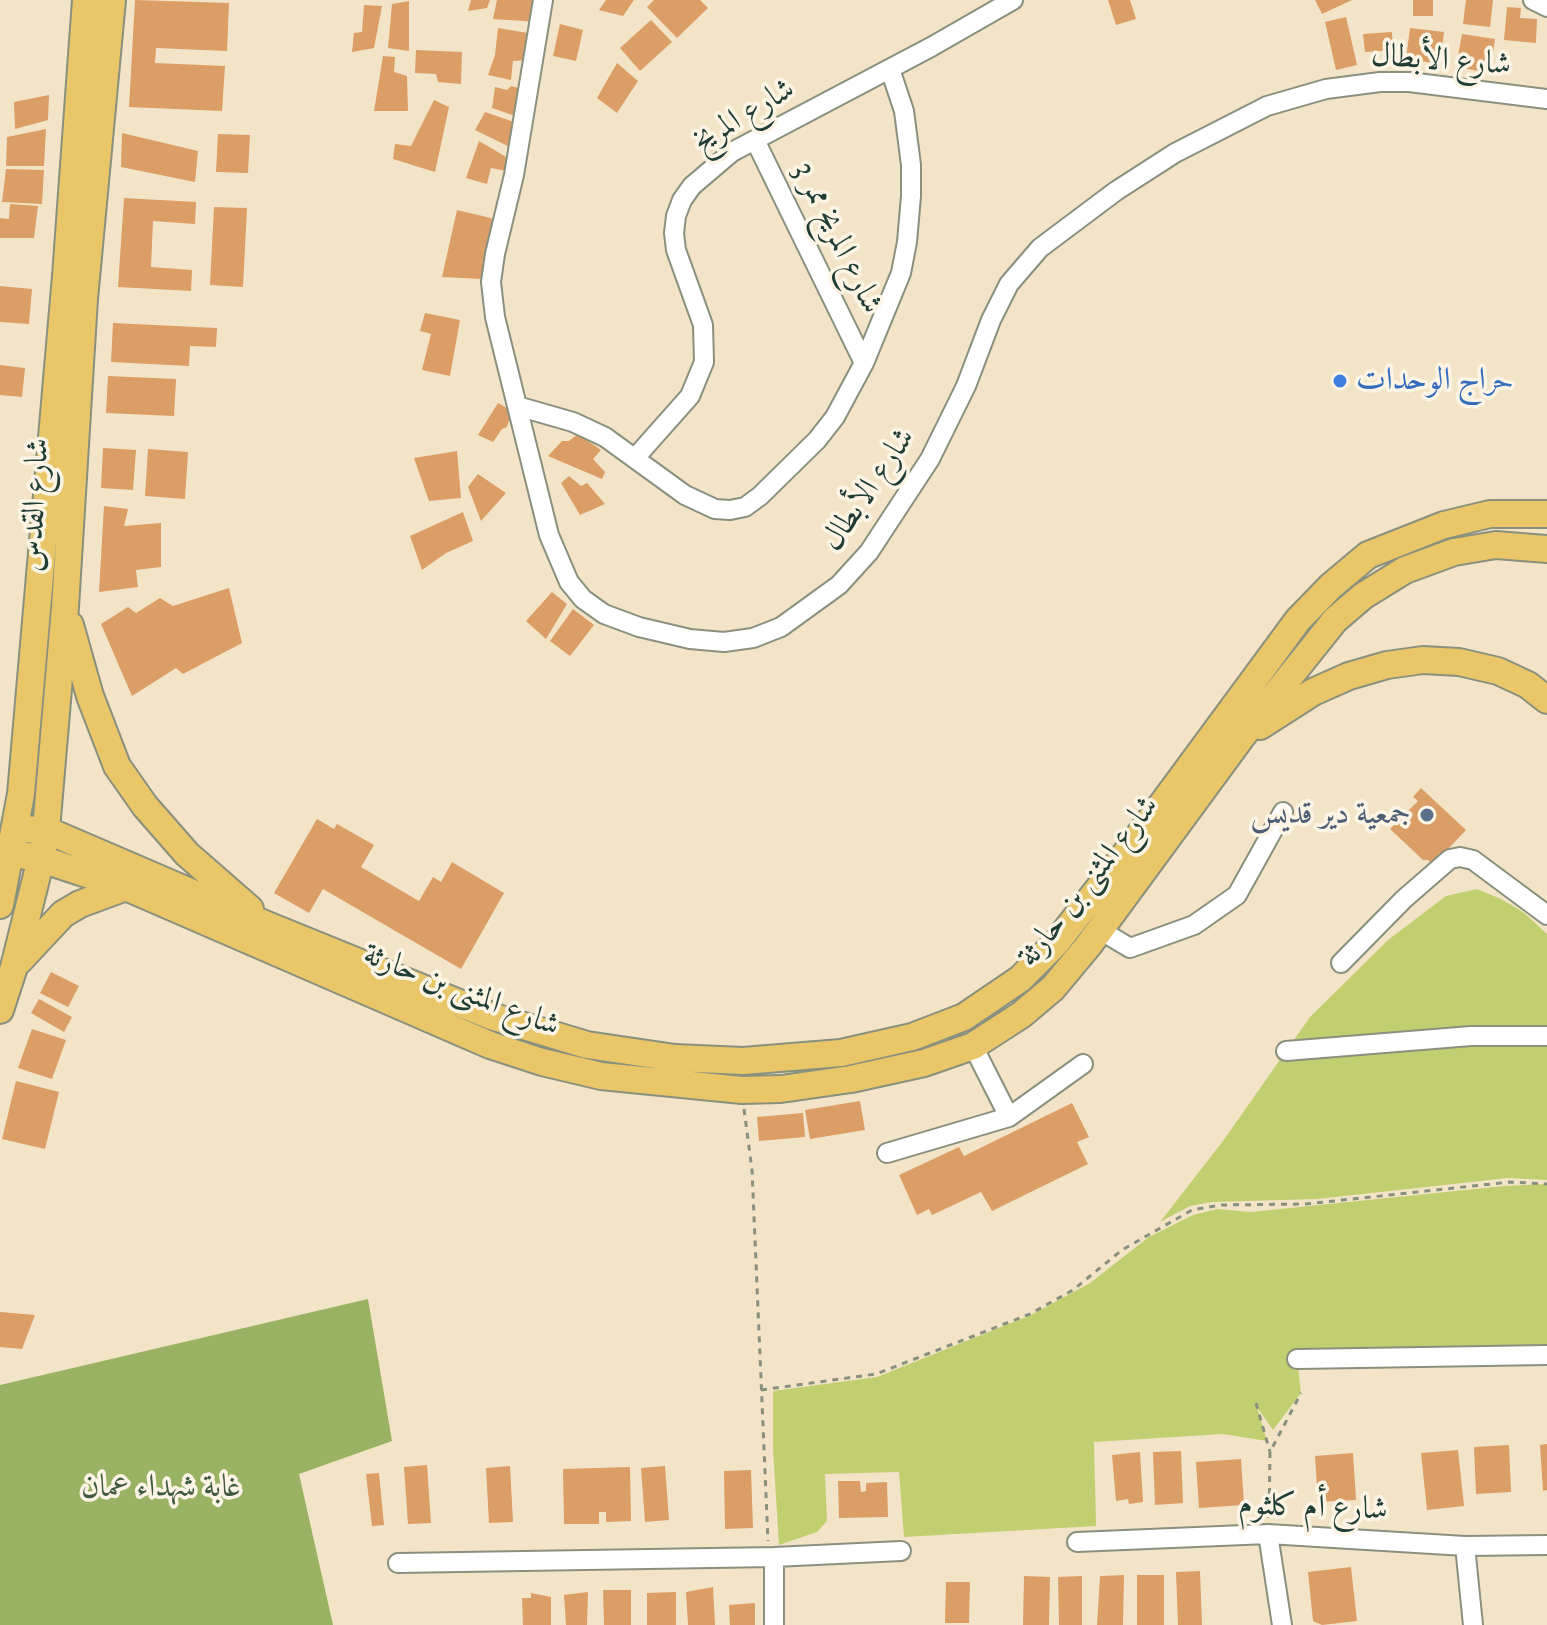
<!DOCTYPE html>
<meta charset="utf-8">
<style>
body{margin:0}
canvas{display:block;background:#f3e4c7}
</style>
<canvas width="1547" height="1625"></canvas>
<script>
const context = document.querySelector('canvas').getContext('2d');
context.lineJoin = 'round';
function fill(path, color) { context.fillStyle = color; context.fill(path, 'evenodd'); }
const shape = rows => new Path2D(rows.map(r => 'M' + r).join(''));
function stroke(path, color, width, dash) { context.strokeStyle = color; context.lineWidth = width; context.lineCap = dash ? 'butt' : 'round'; context.setLineDash(dash || []); context.stroke(path); }
function label(font, color, halo, rows, align = 'center') {
  context.font = font + ' "IM FELL Great Primer",Amiri,serif'; context.lineWidth = 7; context.setLineDash([]); context.textBaseline = 'middle'; context.strokeStyle = halo; context.fillStyle = color; for (const [text, x, y, turn = 0] of rows) {
    context.save(); context.translate(x, y); context.rotate((+turn || 0) * Math.PI / 180); context.textAlign = isNaN(turn) ? turn : align; if (halo) context.strokeText(text, 0, 0); context.fillText(text, 0, 0); context.restore();
  }
}
fill(shape([
 [1477,889,1501,899,1523,912,1547,934,1547,1180,1508,1178,1317,1199,1212,1202,1190,1206,1160,1222,1223,1141,1310,1017,1388,940,1446,896],
 [1547,1184,1547,1349,1297,1359,1301,1393,1273,1430,1257,1407,1267,1441,1223,1434,1094,1442,1096,1526,904,1537,899,1472,825,1474,827,1521,817,1532,779,1545,773,1449,773,1391,877,1377,1031,1315,1090,1283,1149,1237,1193,1215,1217,1209,1251,1212,1504,1186]
]), '#c2cf71');
fill(shape([
 [368,1299,392,1441,299,1474,333,1625,0,1625,0,1385]
]), '#99b263');
fill(shape([
 [135,0,229,3,227,51,156,48,155,63,225,66,222,111,129,107],
 [471,0,490,0,487,8,468,11],
 [497,0,541,0,539,22,493,19],
 [606,0,634,0,623,16,599,10],
 [654,0,700,0,708,8,677,38,647,7],
 [1108,0,1130,0,1136,19,1116,25],
 [1315,0,1352,0,1322,14],
 [1413,0,1433,0,1433,16,1413,16],
 [1466,0,1493,0,1490,27,1463,24],
 [409,1,409,51,388,48,392,4],
 [364,5,382,6,374,48,352,52,354,33,362,32],
 [1507,7,1521,8,1520,18,1537,19,1536,43,1504,40],
 [1346,17,1357,65,1336,70,1325,22],
 [651,20,672,42,640,71,620,48],
 [560,24,583,30,576,61,553,56],
 [498,28,534,34,530,60,513,61,511,80,488,75,495,55],
 [1410,28,1444,32,1440,64,1406,59],
 [1392,32,1393,50,1365,52,1363,34],
 [1462,34,1495,39,1490,73,1456,67],
 [416,50,462,52,461,84,438,82,436,74,415,73],
 [383,56,395,57,394,72,407,76,408,111,374,111],
 [617,63,638,81,617,113,597,98],
 [511,86,523,89,521,118,492,108,495,87,507,90],
 [49,95,48,120,15,129,14,102],
 [434,100,449,107,435,172,393,159,395,144,411,146],
 [485,112,517,123,516,150,475,130],
 [46,129,44,166,6,166,7,137],
 [122,133,198,151,195,182,121,167],
 [218,134,250,135,248,173,216,172],
 [479,141,508,158,506,171,491,168,487,184,466,178],
 [6,169,44,170,42,204,2,202],
 [124,198,196,202,195,224,153,221,151,267,192,270,191,291,118,287],
 [10,204,38,206,34,238,0,238,0,218,9,219],
 [214,207,247,208,243,287,210,285],
 [457,210,495,219,482,279,442,277],
 [0,286,32,289,29,324,0,322],
 [425,313,460,320,450,376,422,370,431,334,420,331],
 [113,323,217,328,216,347,190,346,189,366,111,362],
 [0,365,25,368,22,397,0,395],
 [108,376,176,379,174,416,106,413],
 [498,403,512,411,507,427,502,429,493,442,478,435],
 [578,434,601,450,593,459,605,472,602,479,548,456,562,441,569,441],
 [103,448,136,450,133,490,101,488],
 [148,449,188,452,185,499,145,496],
 [457,451,461,498,429,501,414,458],
 [478,474,506,493,481,521,468,487],
 [569,476,581,486,587,483,605,504,580,515,561,483],
 [104,506,128,509,124,526,161,523,161,567,136,570,138,587,99,592],
 [463,512,473,541,446,553,422,570,410,536],
 [229,588,242,643,183,674,176,668,132,696,101,624,128,607,136,613,160,598,173,606],
 [552,592,567,604,546,639,526,621],
 [573,609,594,625,570,656,550,641],
 [1421,788,1466,830,1433,865,1428,860,1423,860,1390,829,1418,801,1413,797],
 [317,819,334,829,337,824,374,845,361,867,419,901,433,877,441,882,452,862,504,893,461,969,323,889,309,913,274,893],
 [51,972,79,986,68,1007,40,993],
 [39,999,72,1017,64,1032,31,1013],
 [32,1029,66,1040,52,1079,18,1068],
 [16,1081,59,1092,45,1149,2,1139],
 [860,1101,865,1130,810,1139,805,1110],
 [1072,1103,1089,1137,1077,1142,1088,1164,992,1211,981,1192,932,1215,929,1209,917,1215,899,1175,959,1147,964,1156],
 [803,1113,805,1137,759,1141,757,1117],
 [0,1312,35,1315,22,1349,0,1347],
 [1547,1444,1547,1490,1543,1491,1540,1445],
 [1509,1445,1511,1492,1476,1494,1474,1447],
 [1458,1450,1464,1506,1427,1510,1421,1453],
 [1181,1451,1183,1503,1155,1505,1153,1452],
 [1140,1452,1143,1502,1129,1504,1128,1499,1116,1501,1112,1455],
 [1353,1453,1356,1500,1318,1502,1315,1456],
 [1241,1459,1244,1505,1199,1508,1196,1462],
 [427,1465,431,1523,408,1524,404,1467],
 [510,1466,513,1522,489,1523,486,1468],
 [665,1466,669,1520,645,1522,641,1468],
 [630,1467,631,1521,606,1522,606,1512,599,1512,599,1524,564,1524,563,1469],
 [751,1470,753,1528,725,1529,724,1471],
 [379,1473,384,1525,372,1526,366,1474],
 [838,1481,860,1481,861,1492,866,1491,866,1483,887,1482,888,1517,839,1518],
 [1351,1567,1357,1621,1322,1625,1313,1621,1308,1572],
 [1200,1571,1202,1625,1178,1625,1176,1572],
 [1124,1575,1123,1625,1097,1625,1100,1576],
 [1137,1575,1164,1575,1164,1625,1137,1625],
 [1024,1576,1050,1577,1049,1625,1023,1625],
 [1082,1576,1082,1625,1059,1625,1058,1577],
 [946,1582,970,1582,969,1623,945,1623],
 [713,1587,715,1625,688,1625,686,1592],
 [603,1590,631,1590,631,1625,604,1625],
 [588,1592,587,1625,566,1625,564,1595],
 [676,1592,676,1625,647,1625,647,1593],
 [531,1593,551,1597,551,1625,523,1625,522,1598,531,1598],
 [755,1603,755,1625,730,1625,729,1605]
]), '#db9e66');
const minor = shape([
 [543,0,514,175,495,254,491,282,495,317,549,535,569,582,583,599,604,614,639,627,690,639,724,642,753,638,781,627,839,585,869,552,930,459,966,386,991,320,1009,284,1040,248,1116,191,1175,153,1267,106,1326,89,1380,82,1409,82,1547,99],
 [1533,0,1547,7],
 [755,140,864,363],
 [517,406,573,422,605,437,685,495,715,509,730,510,745,507,760,496,817,440,835,417,864,363,901,273,907,242,911,196,911,165,904,111,890,69],
 [635,458,690,396,704,362,703,325,676,250,674,233,676,216,682,200,692,186,732,152,931,47,1013,0],
 [1100,930,1130,948,1194,925,1237,895,1283,812],
 [1341,963,1404,899,1450,859,1460,857,1473,860,1547,915],
 [973,1046,1009,1117],
 [1286,1051,1471,1036,1547,1036],
 [887,1153,1009,1117,1083,1064],
 [1297,1359,1547,1355],
 [1268,1534,1282,1625],
 [1077,1542,1268,1534,1465,1546,1547,1545],
 [1465,1546,1473,1625],
 [774,1557,774,1625],
 [398,1563,774,1557,901,1551]
]);
const highway = shape([
 [70,625,90,696,117,766,145,806,187,854,250,909],
 [1260,726,1313,692,1349,676,1387,665,1423,660,1459,662,1498,671,1528,685,1547,700],
 [15,829,46,830,267,925,491,1016,587,1045,675,1058,743,1061,841,1053,912,1037,964,1017,1020,979,1056,943,1121,860,1298,620,1331,586,1368,555,1444,525,1490,514,1547,514],
 [11,853,41,859,126,887,490,1045,542,1062,601,1076,742,1090,781,1089,851,1079,924,1063,973,1046,1021,1015,1053,988,1088,946,1240,739,1335,620,1363,596,1405,570,1454,552,1496,545,1547,549],
 [0,905,21,794,66,276,86,0],
 [19,961,63,914,80,904,126,887],
 [0,1010,14,967,41,859,46,830,65,607,84,299,112,0]
]);
stroke(minor, '#89907e', 22);
stroke(highway, '#89907e', 30);
stroke(shape([
 [744,1109,752,1170,768,1541],
 [761,1390,876,1374,1030,1314,1073,1290,1122,1250,1192,1210,1221,1205,1306,1204,1510,1182,1547,1184],
 [1256,1403,1270,1452],
 [1269,1518,1270,1452,1301,1393]
]), '#89907e', 3, [6, 6]);
stroke(minor, '#fff', 18);
stroke(highway, '#e9c769', 26);
for (const [x, y, r, color] of [
 [1340,381,8,"#3f7fe0"],
 [1427,815,8,"#5c6f8a"]
]) { const dot = new Path2D(); dot.arc(x, y, r, 0, 2 * Math.PI); context.fillStyle = color; context.fill(dot); stroke(dot, '#fcf5e5', 3); }
label('32px', '#1f3d34', '#fcf5e5', [
 ["شارع الأبطال",1441,61,4],
 ["شارع المريخ",744,116,-31],
 ["شارع المريخ ممر 3",837,238,64],
 ["شارع الأبطال",869,490,-56],
 ["شارع القدس",36,505,-87],
 ["شارع المثنى بن حارثة",1089,882,-52],
 ["شارع المثنى بن حارثة",461,991,21],
 ["شارع أم كلثوم",1313,1508,2]
]);
label('32px', '#366cbe', '#fcf5e5', [
 ["حراج الوحدات",1356,381]
], 'left');
label('32px', '#4e5e75', '#fcf5e5', [
 ["جمعية دير قديس",1411,815]
], 'right');
label('32px', '#405a40', '#fcf5e5', [
 ["غابة شهداء عمان",161,1488]
]);
</script>
